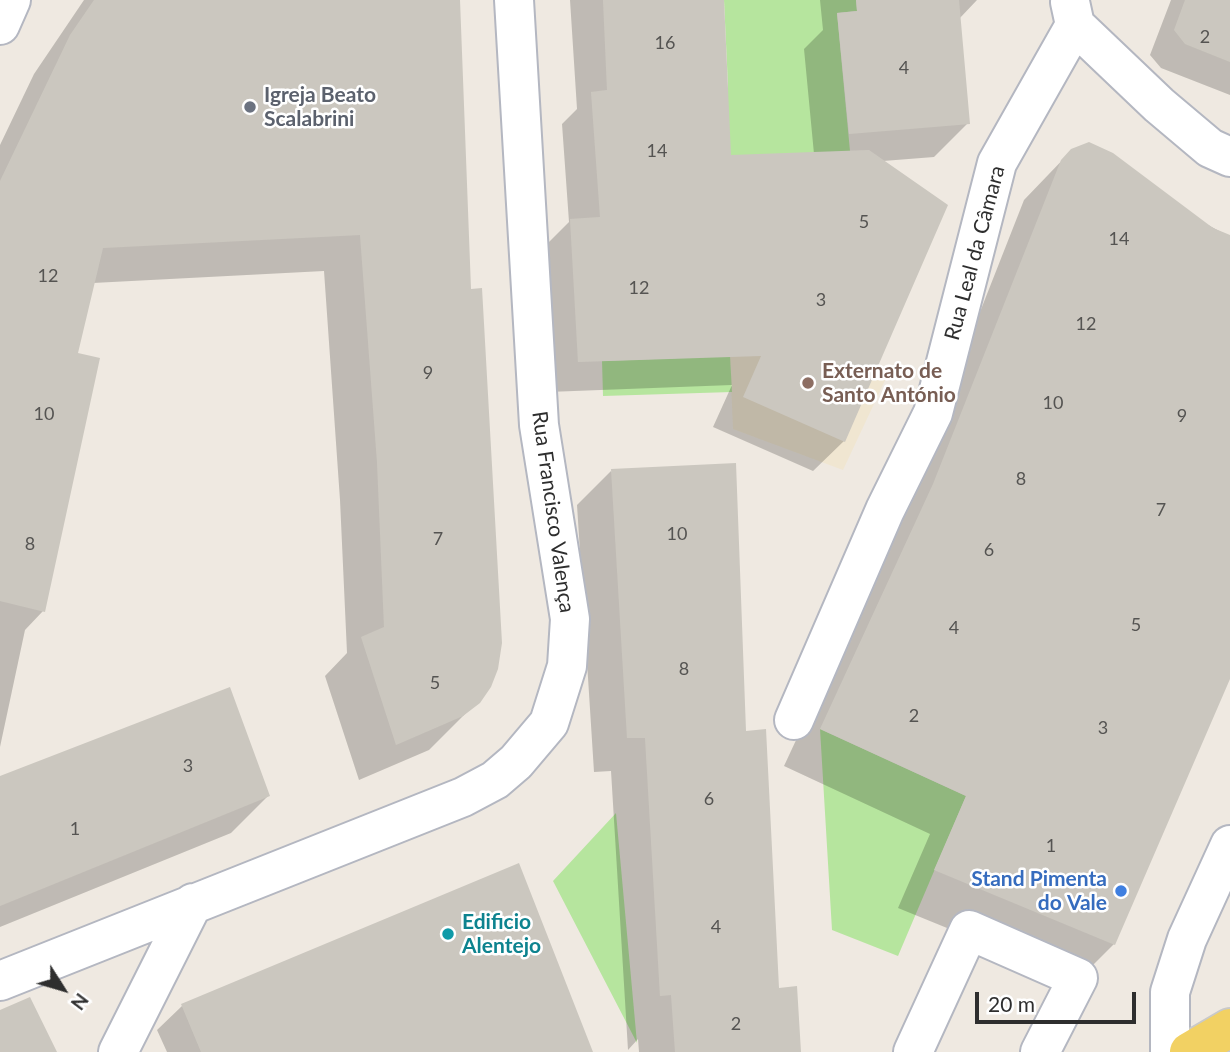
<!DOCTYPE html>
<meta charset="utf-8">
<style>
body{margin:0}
#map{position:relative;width:1230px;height:1052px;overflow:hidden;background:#efe9e1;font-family:Lato,sans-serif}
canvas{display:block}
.north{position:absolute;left:28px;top:954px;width:70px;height:70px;-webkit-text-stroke:5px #fff;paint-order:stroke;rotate:127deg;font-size:19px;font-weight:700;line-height:28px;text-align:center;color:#2e2e2e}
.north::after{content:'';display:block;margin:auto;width:24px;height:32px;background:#2e2e2e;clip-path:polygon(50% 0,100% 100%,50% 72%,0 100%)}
.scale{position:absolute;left:975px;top:992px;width:161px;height:32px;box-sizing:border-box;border:4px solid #2e2e2e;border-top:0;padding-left:9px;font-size:21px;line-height:24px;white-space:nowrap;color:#2e2e2e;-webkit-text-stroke:5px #fff;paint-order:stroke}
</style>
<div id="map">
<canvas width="1230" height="1052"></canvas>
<div class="north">N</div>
<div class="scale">20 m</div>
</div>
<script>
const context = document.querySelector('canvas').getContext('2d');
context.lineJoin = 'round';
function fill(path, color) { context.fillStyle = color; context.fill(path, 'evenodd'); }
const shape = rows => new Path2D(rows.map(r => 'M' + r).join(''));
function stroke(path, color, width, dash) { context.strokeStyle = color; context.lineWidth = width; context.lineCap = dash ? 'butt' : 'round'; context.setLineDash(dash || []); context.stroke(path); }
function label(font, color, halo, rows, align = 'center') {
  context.font = font + ' Lato,sans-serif'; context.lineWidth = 5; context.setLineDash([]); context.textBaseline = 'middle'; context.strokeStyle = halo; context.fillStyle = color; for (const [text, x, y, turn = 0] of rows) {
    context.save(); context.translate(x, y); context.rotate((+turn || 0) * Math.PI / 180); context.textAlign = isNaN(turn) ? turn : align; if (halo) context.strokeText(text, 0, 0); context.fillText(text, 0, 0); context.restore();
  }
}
fill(shape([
 [729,337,876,368,888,374,843,470,733,429]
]), '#f0e6d1');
fill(shape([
 [724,0,856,0,857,11,837,13,850,151,729,337,732,392,603,396,602,361,706,357,728,86],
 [820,729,966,796,898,956,832,930],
 [616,813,637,1043,553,881]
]), '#b6e59e');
fill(shape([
 [84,0,458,0,485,694,429,750,359,780,325,676,347,653,340,500,324,271,93,283,76,355,43,611,25,630,0,747,0,145,34,74],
 [570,0,722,0,729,157,814,154,804,49,823,30,820,0,977,0,959,19,968,123,934,157,883,161,844,441,813,471,713,427,732,385,548,392,540,251,569,222,562,124,577,109],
 [1171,0,1230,0,1230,95,1161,68,1150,55],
 [1072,150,1230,237,1230,672,1114,944,1077,981,898,908,930,834,784,766,897,523,1024,200],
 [611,471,745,732,777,990,799,1052,639,1052,638,1039,628,1050,611,771,594,772,577,505],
 [0,778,268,796,231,833,0,927],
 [518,865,592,1052,167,1052,157,1030,182,1006]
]), '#0003');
fill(shape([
 [94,0,460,0,471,289,482,288,502,643,498,669,491,687,480,703,463,716,396,745,361,637,384,627,377,462,360,235,103,248,78,353,100,358,45,612,0,601,0,181,70,35],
 [603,0,724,0,731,155,869,150,948,205,845,442,743,397,761,356,578,362,570,219,600,217,591,92,607,90],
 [856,0,959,0,970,124,849,134,837,13,857,11],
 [1185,0,1230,0,1230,62,1185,44,1174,30],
 [1089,142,1113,153,1213,228,1230,235,1230,679,1115,945,934,870,966,796,820,729,933,484,1061,160,1071,149],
 [736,463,746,731,766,729,779,988,797,986,801,1052,675,1052,671,995,660,996,645,738,627,738,611,469],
 [230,687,270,796,0,906,0,776],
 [519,863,593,1052,201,1052,181,1004],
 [30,997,57,1052,0,1052,0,1010]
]), '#cbc7bf');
const street = shape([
 [1070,2,1075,25,1159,105,1210,148,1230,157],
 [794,720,885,510,933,413,997,163,1075,25],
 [0,981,463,797,495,780,516,762,549,723,567,666,570,619,539,425,514,0],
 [118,1052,193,903],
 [913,1052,969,930,1078,978,1040,1052]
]);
const secondary = shape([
 [0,25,11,0],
 [1170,1052,1170,992,1187,939,1230,845]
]);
const primary = shape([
 [1189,1052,1230,1028]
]);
stroke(street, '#b4b7c1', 42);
stroke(secondary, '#b4b7c1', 42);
stroke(primary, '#c9c9c9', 42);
stroke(street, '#fff', 38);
stroke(secondary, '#fff', 38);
stroke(primary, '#f2d163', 38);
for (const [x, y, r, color] of [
 [250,107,7,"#6b7280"],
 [808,383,7,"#8d6e63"],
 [1121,891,7,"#3f7fe0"],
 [448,934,7,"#0f9aa8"]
]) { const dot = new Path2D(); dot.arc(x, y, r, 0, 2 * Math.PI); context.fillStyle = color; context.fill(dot); stroke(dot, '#fff', 2.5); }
label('18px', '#555452', null, [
 ["2",1205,37],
 ["16",665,43],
 ["4",904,68],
 ["14",657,151],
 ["5",864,222],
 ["14",1119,239],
 ["12",48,276],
 ["12",639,288],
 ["3",821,300],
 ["12",1086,324],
 ["9",428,373],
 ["10",1053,403],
 ["10",44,414],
 ["9",1182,416],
 ["8",1021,479],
 ["7",1161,510],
 ["10",677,534],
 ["7",438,539],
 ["8",30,544],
 ["6",989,550],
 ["5",1136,625],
 ["4",954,628],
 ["8",684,669],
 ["5",435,683],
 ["2",914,716],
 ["3",1103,728],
 ["3",188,766],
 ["6",709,799],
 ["1",75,829],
 ["1",1051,846],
 ["4",716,927],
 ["2",736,1024]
]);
label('bold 21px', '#5b616d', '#fff', [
 ["Igreja Beato",264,95],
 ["Scalabrini",264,119]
], 'left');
label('21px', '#2e2e2e', '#fff', [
 ["Rua Leal da Câmara",975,253,-75],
 ["Rua Francisco Valença",553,512,82]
]);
label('bold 21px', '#785e54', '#fff', [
 ["Externato de",822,371],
 ["Santo António",822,395]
], 'left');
label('bold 21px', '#366cbe', '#fff', [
 ["Stand Pimenta",1107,879],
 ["do Vale",1107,903]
], 'right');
label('bold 21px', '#0d838f', '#fff', [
 ["Edificio",462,922],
 ["Alentejo",462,946]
], 'left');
</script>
